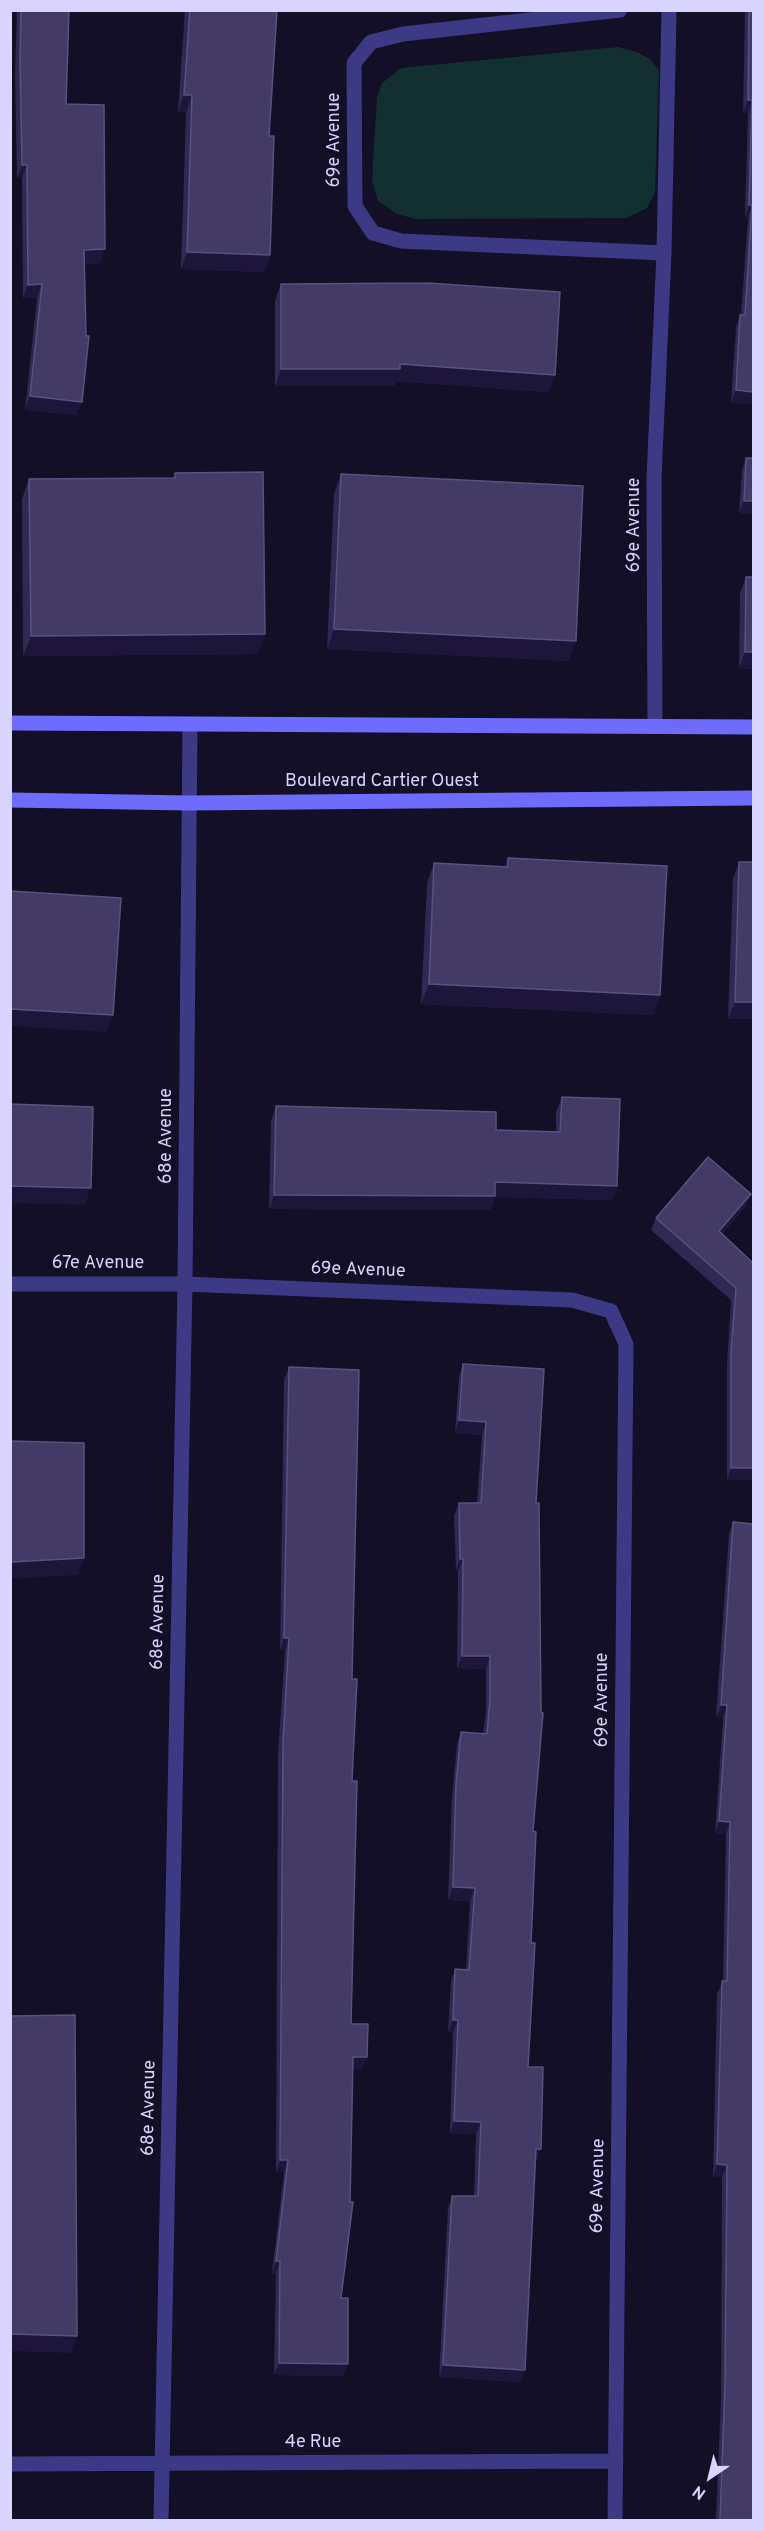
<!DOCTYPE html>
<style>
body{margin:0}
#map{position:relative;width:764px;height:2531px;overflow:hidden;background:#130f26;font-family:Overpass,sans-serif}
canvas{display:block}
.frame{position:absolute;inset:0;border:12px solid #d9d4ff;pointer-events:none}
.north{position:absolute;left:680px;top:2447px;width:60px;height:60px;-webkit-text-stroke:4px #130f26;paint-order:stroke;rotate:215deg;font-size:16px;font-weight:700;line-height:24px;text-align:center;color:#d9d4ff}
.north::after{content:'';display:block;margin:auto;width:21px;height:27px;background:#d9d4ff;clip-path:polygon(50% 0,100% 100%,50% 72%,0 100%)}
</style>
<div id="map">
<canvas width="764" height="2531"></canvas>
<div class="frame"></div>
<div class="north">N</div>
</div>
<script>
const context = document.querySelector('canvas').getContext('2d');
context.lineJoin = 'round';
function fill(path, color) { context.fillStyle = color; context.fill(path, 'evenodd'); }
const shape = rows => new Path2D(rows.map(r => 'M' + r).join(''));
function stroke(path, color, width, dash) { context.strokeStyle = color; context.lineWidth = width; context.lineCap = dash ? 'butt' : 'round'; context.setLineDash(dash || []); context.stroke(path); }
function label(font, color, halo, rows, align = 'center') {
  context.font = font + ' Overpass,sans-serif'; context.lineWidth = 4.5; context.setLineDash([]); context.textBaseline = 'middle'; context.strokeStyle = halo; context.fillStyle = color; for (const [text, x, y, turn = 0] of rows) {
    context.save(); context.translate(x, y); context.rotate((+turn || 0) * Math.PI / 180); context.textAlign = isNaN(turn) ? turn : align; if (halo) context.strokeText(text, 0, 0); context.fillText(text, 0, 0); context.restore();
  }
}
fill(shape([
 [618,47,637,52,651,60,659,71,655,192,647,208,627,218,416,219,397,214,378,201,372,181,377,97,382,83,401,68]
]), '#12302f');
stroke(shape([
 [620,10,403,34,371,42,354,63,355,206,373,233,401,241,664,253],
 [655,726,654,478,664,253,669,10],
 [10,1284,185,1284,572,1300,611,1311,626,1344,615,2520],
 [10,2464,616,2461],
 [161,2520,185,1284,190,724]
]), '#3d3a85', 15);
stroke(shape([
 [10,723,754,727],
 [10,800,188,803,754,798]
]), '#6f6bff', 15);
fill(shape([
 [17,10,69,10,66,104,100,263,85,264,77,415,25,410,37,298,23,298,22,178,17,178,15,73],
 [185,10,277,10,269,136,270,255,264,272,181,269,186,112,178,112],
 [745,10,753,10,753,404,731,403,736,327,740,315,741,315,748,218,745,217,748,113,743,113],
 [281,284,549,392,395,381,394,386,275,386,275,301],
 [746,458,753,458,753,514,739,513,742,470],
 [175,473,258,654,23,656,22,499,29,479,173,478],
 [341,474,569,661,327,649,334,494],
 [746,577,753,669,739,668,740,593],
 [508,858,660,995,653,1015,421,1004,427,883,434,863,505,867],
 [739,862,753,862,753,1019,728,1019,733,879],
 [562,1097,617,1186,612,1200,495,1197,490,1210,269,1209,271,1121,276,1106,496,1130,556,1132,556,1112],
 [746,1206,722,1234,753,1263,753,1480,727,1480,727,1364,731,1300,651,1230,656,1218],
 [463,1364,536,1503,533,1831,528,2067,536,2161,535,2161,521,2382,439,2377,448,2208,452,2196,474,2196,476,2134,450,2133,453,2033,448,2032,451,1981,455,1969,466,1969,470,1901,448,1900,452,1797,457,1744,461,1732,483,1734,486,1712,486,1669,457,1668,458,1571,456,1571,454,1516,459,1503,477,1503,482,1435,455,1433,459,1376],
 [289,1367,352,1679,351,2024,362,2069,353,2069,341,2298,343,2376,274,2375,276,2274,272,2273,284,2172,276,2172,278,1755,285,1650,280,1650,284,1380],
 [733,1522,753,2520,716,2520,721,2397,722,2177,713,2177,717,1994,723,1981,726,1834,715,1834,723,1718,716,1717,729,1534]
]), '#312854');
fill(shape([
 [184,95,192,95,186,112,178,112],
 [748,100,752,100,748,113,743,113],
 [22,165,27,165,22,178,17,178],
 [749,205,752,205,748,218,745,217],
 [105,249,100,263,79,264,84,250],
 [187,252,270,255,264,272,181,269],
 [42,284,37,298,23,298,28,285],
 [400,364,555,375,549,392,395,381,394,386,275,386,281,369],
 [736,390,753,392,753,404,731,403],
 [30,396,82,402,77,415,25,410],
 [744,501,753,501,753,514,739,513],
 [334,629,576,641,569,661,327,649],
 [265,634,258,654,23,656,31,636],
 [745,652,753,652,753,669,739,668],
 [429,984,660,995,653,1015,421,1004],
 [735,1002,753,1002,753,1019,728,1019],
 [10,1009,113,1015,107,1032,10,1026],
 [495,1182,617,1186,612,1200,495,1197,490,1210,269,1209,274,1195],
 [10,1186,91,1188,85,1205,10,1203],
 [751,1194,746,1206,714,1243,719,1231],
 [459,1420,486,1422,482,1435,455,1433],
 [731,1468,753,1468,753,1480,727,1480],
 [84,1558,78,1575,10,1579,10,1562],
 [460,1559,463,1559,458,1571,456,1571],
 [284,1638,289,1638,285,1650,280,1650],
 [462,1656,490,1656,486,1669,457,1668],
 [721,1705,727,1705,723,1718,716,1717],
 [719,1821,730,1822,726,1834,715,1834],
 [453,1887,475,1888,470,1901,448,1900],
 [453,2020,458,2020,453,2033,448,2032],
 [353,2057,367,2057,362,2069,349,2069],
 [454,2121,481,2122,476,2134,450,2133],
 [536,2149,541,2149,536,2161,531,2161],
 [280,2160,288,2160,284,2172,276,2172],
 [717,2164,727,2165,722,2177,713,2177],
 [276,2261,280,2261,276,2274,272,2273],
 [10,2334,77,2336,71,2353,10,2351],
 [279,2363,348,2364,343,2376,274,2375],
 [443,2365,525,2370,521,2382,439,2377]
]), '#1d163a');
const building = shape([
 [21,10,69,10,66,104,104,105,105,249,84,250,86,336,89,336,82,402,30,396,42,284,28,285,27,165,22,165,20,59,21,10],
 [190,10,277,10,269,136,274,136,270,255,187,252,192,95,184,95,190,10],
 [749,10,753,10,753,392,736,390,740,315,745,315,752,205,749,205,752,100,748,100,749,10],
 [428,283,560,292,555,375,400,364,400,369,281,369,281,284,428,283],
 [746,458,753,458,753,501,744,501,746,458],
 [263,472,265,634,31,636,29,479,175,478,175,473,263,472],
 [341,474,583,486,576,641,334,629,341,474],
 [746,577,753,577,753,652,745,652,746,577],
 [508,858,667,866,660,995,429,984,434,863,508,867,508,858],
 [739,862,753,862,753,1002,735,1002,739,862],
 [10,891,121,898,113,1015,10,1009,10,891],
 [562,1097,620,1099,617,1186,495,1182,495,1196,274,1195,276,1106,496,1112,496,1130,560,1132,562,1097],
 [10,1104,93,1107,91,1188,10,1186,10,1104],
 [708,1157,751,1194,719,1231,753,1263,753,1468,731,1468,731,1352,736,1288,656,1218,708,1157],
 [463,1364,544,1369,536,1503,539,1503,541,1712,543,1713,533,1831,536,1832,531,1943,535,1943,528,2067,543,2067,541,2149,536,2149,525,2370,443,2365,452,2196,478,2196,481,2122,454,2121,458,2020,453,2020,455,1969,469,1970,475,1888,453,1887,456,1784,461,1732,487,1734,490,1699,490,1656,462,1656,463,1559,460,1559,459,1503,481,1503,486,1422,459,1420,463,1364],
 [289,1367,359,1370,352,1679,357,1679,352,1781,357,1781,351,2024,368,2024,367,2057,353,2057,350,2202,353,2202,341,2298,348,2298,348,2364,279,2363,280,2261,276,2261,288,2160,280,2160,283,1743,289,1638,284,1638,289,1367],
 [10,1441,84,1443,84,1558,10,1562,10,1441],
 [733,1522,753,1524,753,2520,720,2520,725,2385,727,2165,717,2164,722,1981,727,1981,730,1822,719,1821,727,1705,721,1705,733,1522],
 [75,2015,77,2336,10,2334,10,2016,75,2015]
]);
fill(building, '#433a66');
stroke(building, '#5a527e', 1.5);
label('18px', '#d9d4ff', '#130f26', [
 ["69e Avenue",335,140,-90],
 ["69e Avenue",635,525,-90],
 ["Boulevard Cartier Ouest",382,782],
 ["68e Avenue",167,1136,-90],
 ["67e Avenue",98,1264],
 ["69e Avenue",358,1271,2],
 ["68e Avenue",159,1622,-89],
 ["69e Avenue",603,1700,-90],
 ["68e Avenue",150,2108,-89],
 ["69e Avenue",599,2186,-89],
 ["4e Rue",313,2443]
]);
</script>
